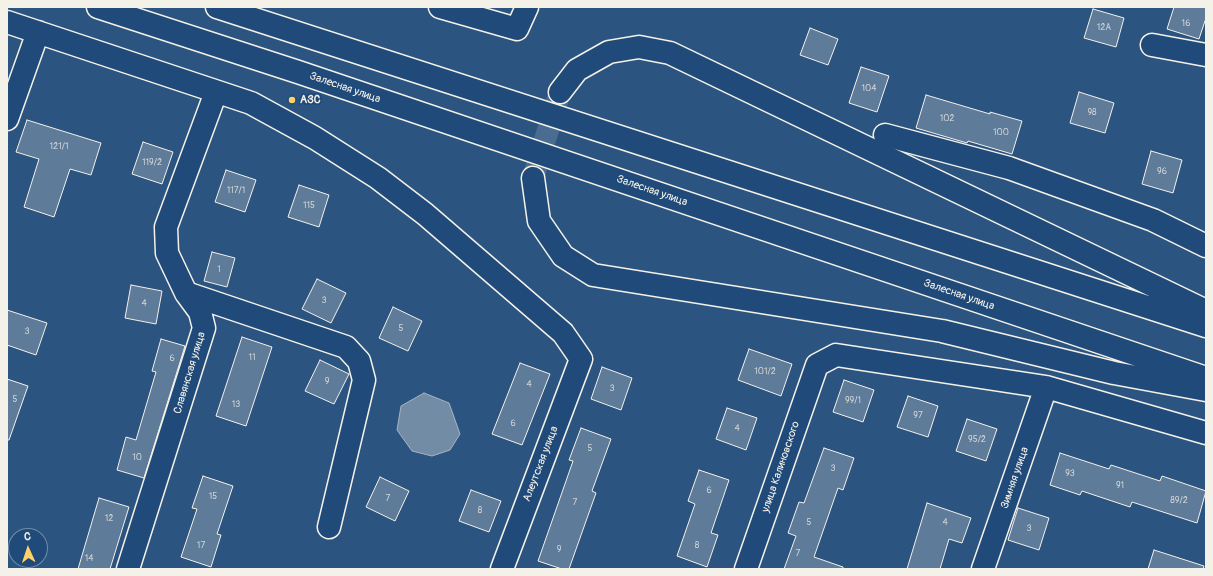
<!DOCTYPE html>
<meta charset="utf-8">
<style>
body{margin:0}
#map{position:relative;width:1213px;height:576px;overflow:hidden;background:#2c5481;font-family:Pangolin,sans-serif}
canvas{display:block}
.frame{position:absolute;inset:0;border:8px solid #f4f1e8;pointer-events:none}
.north{position:absolute;left:8px;top:528px;width:40px;height:40px;box-sizing:border-box;background:#1f4a7a;border:1px solid #748da6;border-radius:50%;rotate:357deg;font-size:11px;font-weight:700;line-height:16px;text-align:center;color:#f4f1e8}
.north::after{content:'';display:block;margin:auto;width:14px;height:18px;background:#ffd166;clip-path:polygon(50% 0,100% 100%,50% 72%,0 100%)}
</style>
<div id="map">
<canvas width="1213" height="576"></canvas>
<div class="frame"></div>
<div class="north">С</div>
</div>
<script>
const context = document.querySelector('canvas').getContext('2d');
context.lineJoin = 'round';
function fill(path, color) { context.fillStyle = color; context.fill(path, 'evenodd'); }
const shape = rows => new Path2D(rows.map(r => 'M' + r).join(''));
function stroke(path, color, width, dash) { context.strokeStyle = color; context.lineWidth = width; context.lineCap = dash ? 'butt' : 'round'; context.setLineDash(dash || []); context.stroke(path); }
function label(font, color, halo, rows, align = 'center') {
  context.font = font + ' Pangolin,sans-serif'; context.lineWidth = 3.5; context.setLineDash([]); context.textBaseline = 'middle'; context.strokeStyle = halo; context.fillStyle = color; for (const [text, x, y, turn = 0] of rows) {
    context.save(); context.translate(x, y); context.rotate((+turn || 0) * Math.PI / 180); context.textAlign = isNaN(turn) ? turn : align; if (halo) context.strokeText(text, 0, 0); context.fillText(text, 0, 0); context.restore();
  }
}
const water = shape([
 [424,393,449,403,460,434,450,450,432,456,412,451,397,430,401,406,424,393]
]);
fill(water, '#738ca6');
stroke(water, '#a7b4c0', 1);
const building = shape([
 [1174,7,1206,7,1206,18,1199,39,1167,29,1174,7],
 [1093,9,1124,18,1116,47,1084,38,1093,9],
 [810,28,838,39,828,65,800,55,810,28],
 [861,67,889,76,877,112,849,103,861,67],
 [1079,92,1114,103,1105,133,1070,123,1079,92],
 [926,95,990,114,990,112,1022,121,1012,154,968,141,967,143,916,128,926,95],
 [27,120,101,143,91,175,70,169,54,217,24,207,39,159,16,152,27,120],
 [143,142,173,152,162,184,132,174,143,142],
 [1151,151,1182,160,1173,193,1142,184,1151,151],
 [226,170,256,180,245,212,215,202,226,170],
 [299,185,329,195,319,227,288,217,299,185],
 [212,252,235,258,227,287,204,281,212,252],
 [317,279,346,293,331,323,302,309,317,279],
 [131,285,162,291,156,324,125,318,131,285],
 [393,307,422,321,408,351,379,338,393,307],
 [7,310,47,323,36,355,7,345,7,310],
 [242,337,272,347,246,426,216,416,242,337],
 [161,339,185,346,144,478,117,470,126,437,136,440,156,372,152,371,161,339],
 [749,349,792,364,781,396,738,380,749,349],
 [320,360,349,374,334,404,305,391,320,360],
 [520,363,550,374,522,445,492,434,520,363],
 [602,367,632,378,621,410,591,399,602,367],
 [7,379,28,386,9,440,7,440,7,379],
 [844,380,874,390,863,422,833,412,844,380],
 [908,396,938,406,928,437,897,427,908,396],
 [727,408,757,418,746,450,716,439,727,408],
 [967,419,997,429,986,461,956,451,967,419],
 [581,428,611,439,592,491,596,493,569,569,562,569,538,561,573,461,569,460,581,428],
 [824,448,854,458,843,490,838,488,814,557,843,567,843,569,784,569,796,536,788,533,799,502,804,503,824,448],
 [1060,453,1109,469,1111,465,1160,481,1162,476,1206,491,1197,523,1132,502,1130,507,1082,491,1080,495,1050,485,1060,453],
 [699,470,729,480,711,533,718,535,707,567,677,556,695,504,688,501,699,470],
 [203,476,233,486,217,534,221,535,211,567,181,557,197,509,192,508,203,476],
 [380,477,409,491,395,521,366,507,380,477],
 [471,490,501,501,489,532,459,521,471,490],
 [99,498,129,507,110,569,78,569,99,498],
 [927,503,971,518,962,543,949,539,940,569,907,569,927,503],
 [1018,508,1049,518,1039,550,1008,540,1018,508],
 [1154,550,1204,566,1203,569,1148,569,1154,550]
]);
fill(building, '#5e7b9a');
stroke(building, '#f4f1e8', 1);
stroke(shape([
 [533,178,560,92]
]), '#4a6c90', 22, [22, 11]);
const street = shape([
 [440,7,517,29,527,7],
 [7,22,251,103,315,138,378,178,425,214,563,333,581,359,502,569],
 [1152,45,1206,55],
 [7,119,38,32],
 [885,135,1009,168,1153,220,1206,246],
 [186,293,346,347,359,361,364,380,329,527],
 [128,569,204,328,200,312,186,293,167,253,166,227,216,92],
 [746,569,817,365,836,355,1046,387,1206,433],
 [983,569,1046,387]
]);
const primary = shape([
 [98,7,298,72,1206,378],
 [217,7,1206,326],
 [560,92,577,70,609,52,639,47,670,53,1206,311],
 [533,178,539,221,563,256,593,275,942,331,1114,373,1206,390]
]);
stroke(street, '#f4f1e8', 25);
stroke(primary, '#f4f1e8', 25);
stroke(street, '#1f4a7a', 22);
stroke(primary, '#1f4a7a', 22);
for (const [x, y, r, color] of [
 [292,100,4,"#ffd166"]
]) { const dot = new Path2D(); dot.arc(x, y, r, 0, 2 * Math.PI); context.fillStyle = color; context.fill(dot); stroke(dot, '#1f4a7a', 1.5); }
label('9px', '#ced4d4', null, [
 ["16",1186,24],
 ["12А",1104,28],
 ["104",869,89],
 ["98",1092,113],
 ["102",947,119],
 ["100",1001,133],
 ["121/1",59,147],
 ["119/2",152,163],
 ["96",1162,172],
 ["117/1",236,191],
 ["115",309,206],
 ["1",219,270],
 ["3",324,301],
 ["4",144,304],
 ["5",401,329],
 ["3",27,332],
 ["11",252,358],
 ["6",172,359],
 ["101/2",765,372],
 ["9",327,382],
 ["4",529,385],
 ["3",612,389],
 ["5",15,400],
 ["99/1",853,401],
 ["13",236,405],
 ["97",918,416],
 ["6",513,424],
 ["4",737,429],
 ["95/2",977,440],
 ["5",590,449],
 ["10",137,458],
 ["3",833,469],
 ["93",1070,474],
 ["91",1120,486],
 ["6",709,491],
 ["15",213,497],
 ["7",388,499],
 ["89/2",1179,501],
 ["7",575,503],
 ["8",480,511],
 ["12",109,519],
 ["5",809,523],
 ["4",945,523],
 ["3",1029,529],
 ["17",201,546],
 ["8",697,546],
 ["9",559,550],
 ["7",798,554],
 ["14",89,559]
]);
label('11px', '#f4f1e8', '#1f4a7a', [
 ["Залесная улица",345,88,19],
 ["Залесная улица",652,191,19],
 ["Залесная улица",959,295,19],
 ["Славянская улица",190,373,-73],
 ["Алеутская улица",541,464,-69],
 ["улица Калиновского",781,467,-71],
 ["Зимняя улица",1015,478,-71]
]);
label('bold 11px', '#f4f1e8', '#1f4a7a', [
 ["АЗС",300,100]
], 'left');
</script>
